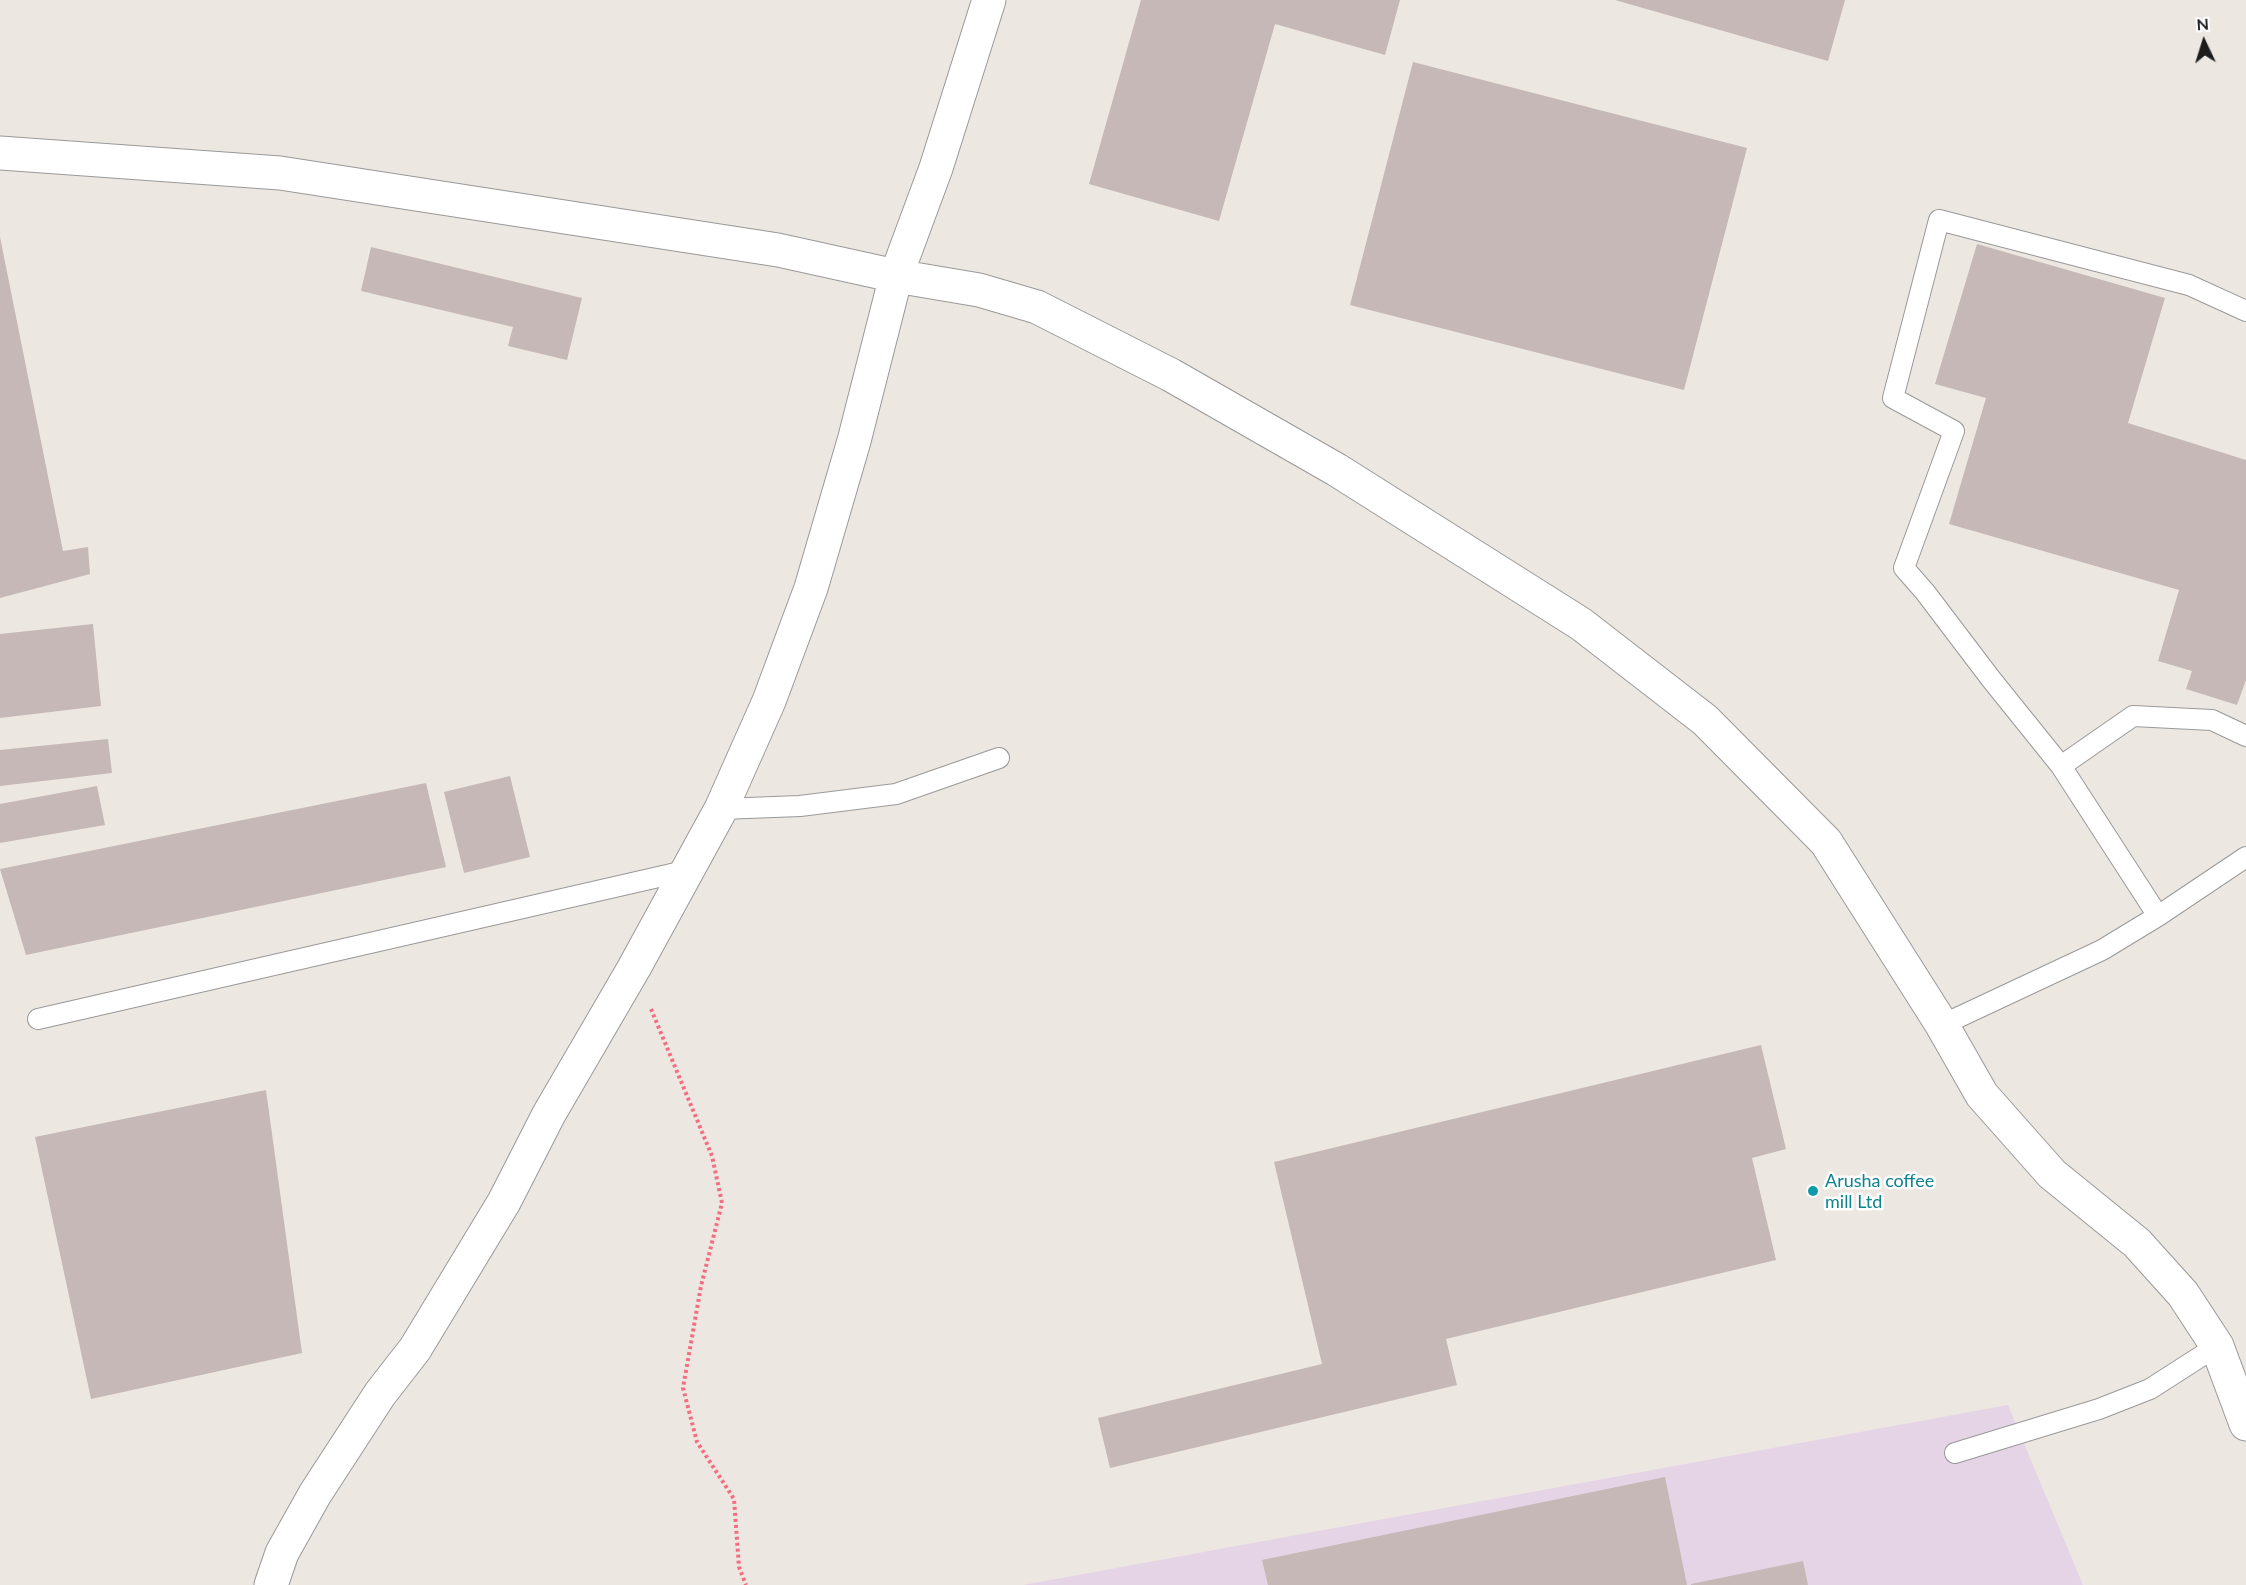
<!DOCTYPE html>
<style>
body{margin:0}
#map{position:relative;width:2246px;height:1585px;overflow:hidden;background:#ede7e2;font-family:Lato,sans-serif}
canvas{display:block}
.north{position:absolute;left:2174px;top:12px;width:60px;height:60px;-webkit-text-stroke:4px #fff;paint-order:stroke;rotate:356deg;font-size:16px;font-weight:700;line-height:24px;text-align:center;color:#1c1c1c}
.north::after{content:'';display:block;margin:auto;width:21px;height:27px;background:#1c1c1c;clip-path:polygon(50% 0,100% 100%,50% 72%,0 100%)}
</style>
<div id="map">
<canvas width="2246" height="1585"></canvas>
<div class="north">N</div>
</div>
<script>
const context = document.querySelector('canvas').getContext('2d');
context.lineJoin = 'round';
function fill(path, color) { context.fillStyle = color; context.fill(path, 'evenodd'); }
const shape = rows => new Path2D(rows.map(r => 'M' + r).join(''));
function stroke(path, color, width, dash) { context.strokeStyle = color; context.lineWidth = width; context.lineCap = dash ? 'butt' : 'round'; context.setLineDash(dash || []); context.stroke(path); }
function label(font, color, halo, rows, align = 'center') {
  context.font = font + ' Lato,sans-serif'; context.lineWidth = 5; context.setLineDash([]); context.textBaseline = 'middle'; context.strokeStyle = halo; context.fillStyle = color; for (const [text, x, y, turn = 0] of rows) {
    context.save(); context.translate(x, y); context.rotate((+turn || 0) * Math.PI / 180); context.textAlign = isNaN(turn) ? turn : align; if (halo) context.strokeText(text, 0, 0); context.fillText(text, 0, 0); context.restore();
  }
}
fill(shape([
 [2008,1405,2083,1585,1023,1585]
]), '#e5d4e6');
fill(shape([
 [1141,0,1400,0,1385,55,1275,24,1219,221,1089,184],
 [1615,0,1845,0,1828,61],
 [1413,62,1747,148,1684,390,1350,305],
 [0,237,63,551,88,547,90,574,0,598],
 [1977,244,2165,298,2128,423,2246,460,2246,680,2237,705,2186,689,2192,671,2158,661,2179,590,1949,524,1986,398,1935,384],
 [371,247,582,298,567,360,508,346,513,327,361,291],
 [93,624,101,706,0,718,0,634],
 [108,739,112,773,0,786,0,750],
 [510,776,530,857,464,873,444,792],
 [426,783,446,867,26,955,0,869],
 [97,786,105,825,0,843,0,804],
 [1761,1045,1786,1149,1752,1158,1776,1260,1446,1339,1457,1385,1110,1468,1098,1418,1322,1364,1274,1162],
 [266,1090,302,1353,91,1399,35,1137],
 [1665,1477,1687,1585,1268,1585,1262,1560],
 [1803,1561,1808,1585,1691,1585,1691,1584]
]), '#c5b8b6');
const service = shape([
 [2246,311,2189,285,1939,220,1893,398,1954,431,1904,568,1925,592,1991,679,2061,766,2133,716,2212,720,2246,736],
 [2061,766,2158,916],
 [721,809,800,806,896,794,999,758],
 [38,1019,689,870],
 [1942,1025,2102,950,2158,916,2246,857],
 [1955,1453,2099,1409,2150,1389,2217,1346]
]);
const minor = shape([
 [0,153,280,173,778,250,896,276,979,290,1037,307,1171,375,1337,470,1581,624,1705,720,1826,842,1942,1025,1982,1095,2052,1174,2137,1243,2183,1294,2217,1346,2246,1424],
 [271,1585,282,1553,315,1494,380,1394,415,1349,504,1202,549,1114,634,968,721,809,769,701,811,588,854,441,896,276,936,168,989,0]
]);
stroke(service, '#999', 22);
stroke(minor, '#999', 35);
stroke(shape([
 [651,1009,712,1156,722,1203,701,1286,683,1388,697,1442,734,1499,739,1567,746,1585]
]), '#f46d81', 4, [3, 3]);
stroke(service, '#fff', 20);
stroke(minor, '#fff', 33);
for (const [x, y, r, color] of [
 [1813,1191,6,"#0f9aa8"]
]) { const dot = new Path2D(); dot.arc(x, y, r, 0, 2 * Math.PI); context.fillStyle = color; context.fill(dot); stroke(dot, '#fff', 2); }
label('18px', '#0d838f', '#fff', [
 ["Arusha coffee",1825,1181],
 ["mill Ltd",1825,1202]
], 'left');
</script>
